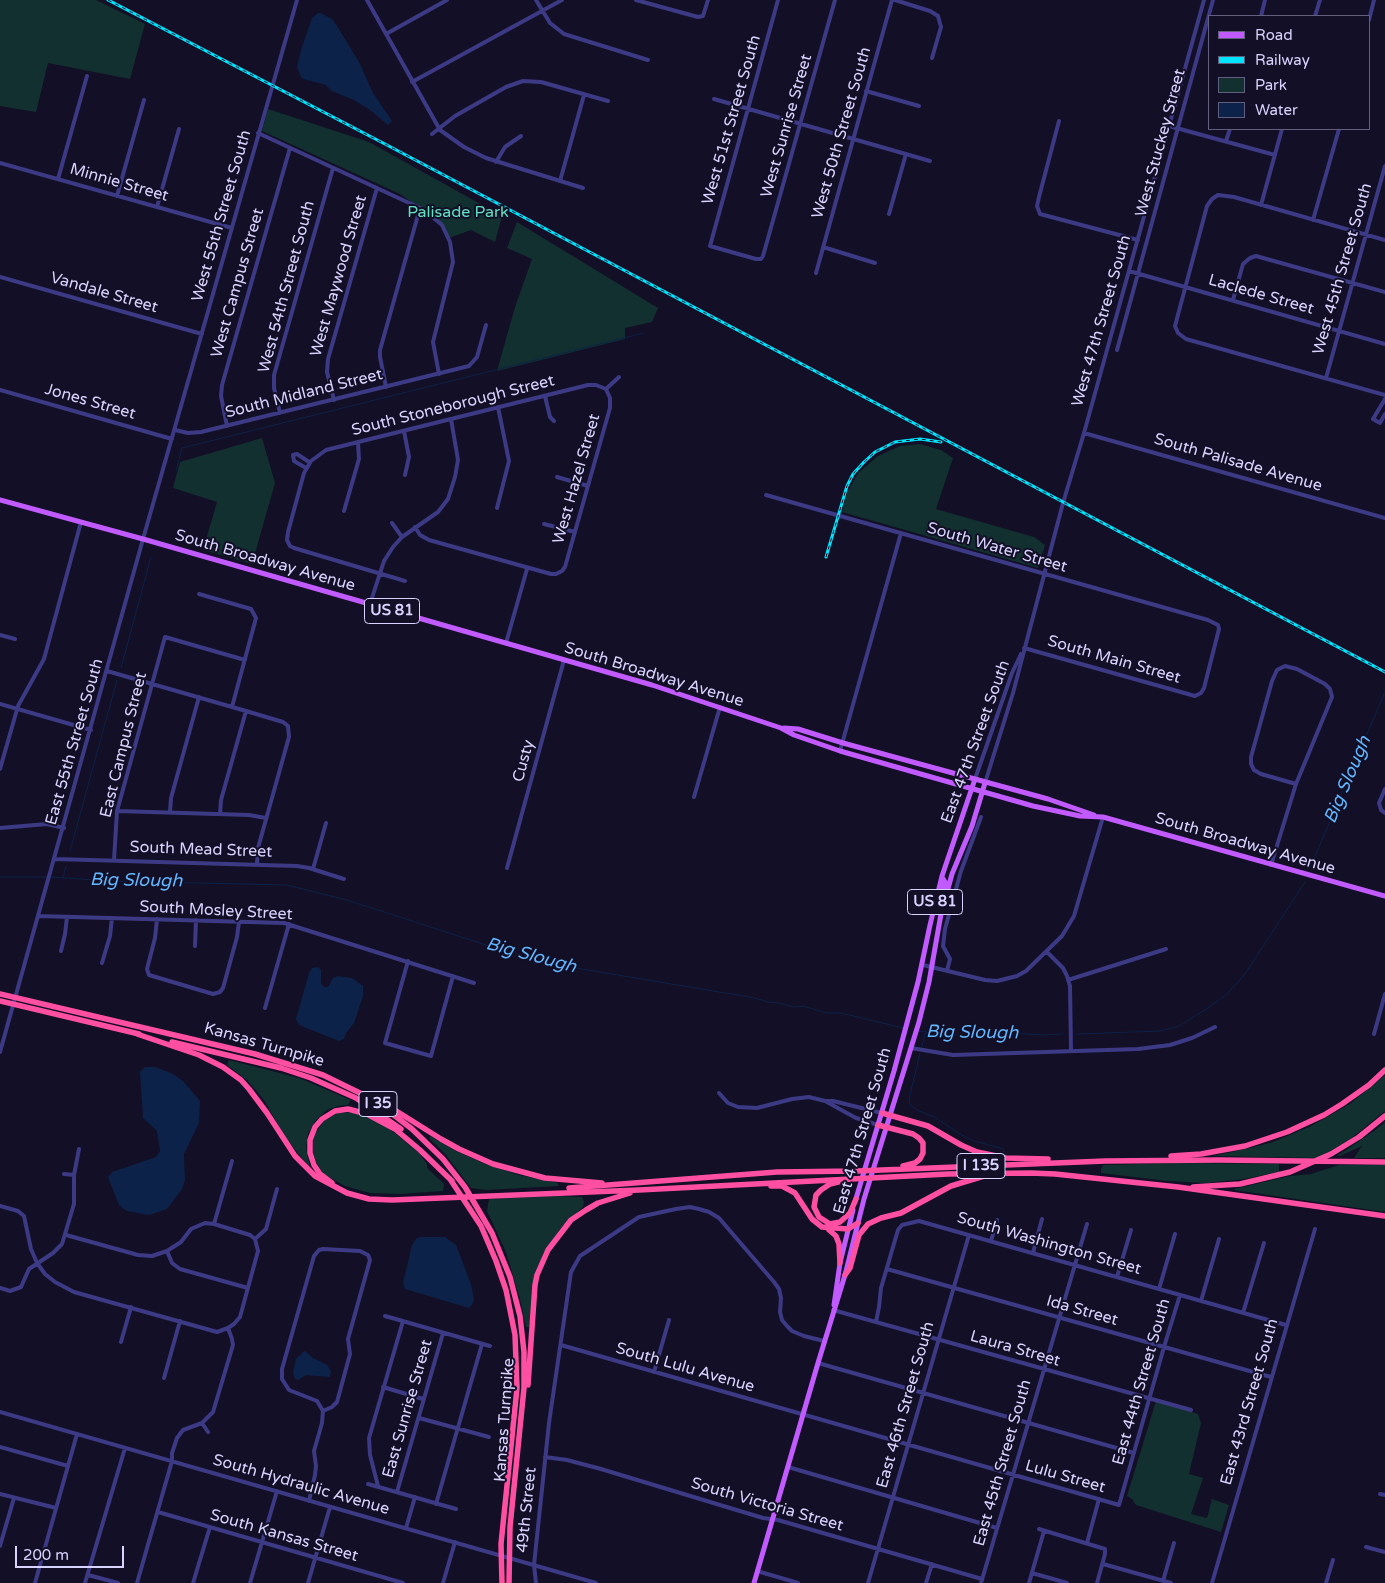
<!DOCTYPE html>
<style>
body{margin:0}
#map{position:relative;width:1385px;height:1583px;overflow:hidden;background:#130f26;font-family:"Varela Round",sans-serif}
canvas{display:block}
.legend{position:absolute;left:1208px;top:15px;width:162px;height:115px;box-sizing:border-box;background:#130f26;border:1px solid #625e7d;margin:0;padding:6px 9px;list-style:none;font-size:15px;color:#d9d4ff}
.legend li{display:flex;align-items:center;gap:10px;height:25px}
.legend b{width:25px;border:1px solid #625e7d}
.scale{position:absolute;left:15px;top:1546px;width:109px;height:22px;box-sizing:border-box;border:2px solid #d9d4ff;border-top:0;padding-left:6px;font-size:15px;line-height:18px;white-space:nowrap;color:#d9d4ff;-webkit-text-stroke:4px #130f26;paint-order:stroke}
</style>
<div id="map">
<canvas width="1385" height="1583"></canvas>
<ul class="legend">
<li><b style="height:6px;background:#c25bff"></b>Road</li>
<li><b style="height:6px;background:#00e5ff"></b>Railway</li>
<li><b style="height:14px;background:#12302f"></b>Park</li>
<li><b style="height:14px;background:#0c2248"></b>Water</li>
</ul>
<div class="scale">200 m</div>
</div>
<script>
const context = document.querySelector('canvas').getContext('2d');
context.lineJoin = 'round';
function fill(path, color) { context.fillStyle = color; context.fill(path, 'evenodd'); }
const shape = rows => new Path2D(rows.map(r => 'M' + r).join(''));
function stroke(path, color, width, dash) { context.strokeStyle = color; context.lineWidth = width; context.lineCap = dash ? 'butt' : 'round'; context.setLineDash(dash || []); context.stroke(path); }
function label(font, color, halo, rows, align = 'center') {
  context.font = font + ' "Varela Round",sans-serif'; context.lineWidth = 4; context.setLineDash([]); context.textBaseline = 'middle'; context.strokeStyle = halo; context.fillStyle = color; for (const [text, x, y, turn = 0] of rows) {
    context.save(); context.translate(x, y); context.rotate((+turn || 0) * Math.PI / 180); context.textAlign = isNaN(turn) ? turn : align; if (halo) context.strokeText(text, 0, 0); context.fillText(text, 0, 0); context.restore();
  }
}
fill(shape([
 [0,0,96,0,145,24,130,79,48,63,36,112,0,106],
 [268,109,369,142,502,216,495,242,471,230,449,238,442,225,429,214,400,194,262,131],
 [517,222,658,308,652,322,625,328,625,339,497,371,515,307,532,259,507,248],
 [262,438,275,483,252,564,203,550,217,502,173,488,180,462],
 [920,444,941,450,953,458,936,509,1034,537,1045,545,1038,568,842,512,847,493,858,473,878,456,900,446],
 [229,1060,299,1078,351,1100,348,1105,338,1106,327,1110,315,1121,308,1134,306,1148,310,1167,300,1156,284,1135,264,1100,247,1080,227,1065],
 [1385,1075,1385,1111,1349,1140,1318,1158,1213,1156,1250,1148,1273,1142,1309,1127,1350,1104],
 [340,1112,357,1113,369,1117,387,1127,419,1153,427,1164,427,1168,444,1184,443,1191,400,1194,370,1193,345,1186,325,1175,320,1169,313,1155,313,1139,316,1132,324,1121],
 [1385,1122,1385,1158,1354,1158,1362,1146,1340,1156,1337,1156,1374,1131],
 [430,1136,456,1151,485,1164,519,1175,558,1183,558,1186,487,1190,471,1188,446,1155,430,1139],
 [1181,1163,1279,1164,1279,1172,1244,1179,1207,1183,1167,1181,1101,1173,1101,1169,1103,1165],
 [1339,1165,1385,1165,1385,1212,1234,1190,1234,1189,1290,1176,1311,1174],
 [557,1196,582,1197,584,1202,583,1207,561,1228,543,1254,529,1327,526,1327,520,1299,506,1252,487,1211,489,1199],
 [1156,1401,1198,1414,1201,1423,1189,1474,1203,1478,1191,1514,1207,1518,1212,1499,1229,1505,1221,1532,1136,1505,1132,1499,1127,1496]
]), '#12302f');
fill(shape([
 [318,13,321,13,332,19,337,26,359,62,373,93,392,121,388,125,370,110,354,100,332,91,326,85,303,79,300,75,297,67,301,50,312,18],
 [318,967,321,970,321,983,324,987,328,987,333,978,338,976,352,978,363,986,363,996,354,1023,346,1033,344,1039,339,1041,299,1025,296,1019,309,973,312,968],
 [145,1067,155,1067,171,1073,183,1081,200,1101,199,1123,184,1154,185,1180,182,1189,167,1209,149,1215,127,1211,119,1205,108,1177,112,1172,156,1157,160,1151,157,1131,143,1118,140,1072],
 [420,1237,445,1237,456,1245,471,1284,474,1299,472,1305,469,1308,405,1289,403,1283,412,1245,416,1239],
 [305,1351,313,1358,327,1365,331,1371,330,1377,306,1375,298,1380,295,1379,293,1372,296,1359,303,1352]
]), '#0c2248');
stroke(shape([
 [176,471,182,448,644,333],
 [121,668,151,557],
 [70,851,117,680],
 [1310,868,1385,692],
 [0,877,47,877],
 [51,877,110,881,287,885,347,900,486,945,558,965,755,998,768,1002,779,1003,794,1007,803,1006,826,1013,841,1013,903,1028],
 [63,878,66,866],
 [917,1031,962,1035,1010,1033,1043,1035,1063,1034],
 [1077,1034,1159,1031,1177,1027,1205,1010,1226,995,1245,974,1305,882],
 [922,1047,925,1033],
 [920,1053,909,1099,910,1105,917,1110,936,1118,960,1134,974,1141,1004,1149,1003,1152]
]), '#0c2248', 1);
stroke(shape([
 [367,0,440,130,464,147,486,158,583,188],
 [536,0,550,23,564,34,648,60],
 [636,0,698,17,703,16,708,0],
 [778,0,710,246,756,259,761,259,763,256,835,0],
 [895,0,930,11,938,16,941,27,932,58],
 [1261,16,1265,0],
 [1315,16,1320,0],
 [1369,20,1374,0],
 [386,34,447,0],
 [412,82,562,0],
 [866,91,919,106],
 [714,99,930,161],
 [1059,121,1039,197,1037,206,1040,214,1138,240],
 [1169,126,1275,155],
 [258,133,420,208,429,214,442,225,450,242,453,262,433,342,439,374],
 [432,134,455,116,506,87,523,81,541,82,608,101],
 [1226,141,1230,129],
 [496,162,505,147,521,136],
 [0,163,232,228],
 [58,179,87,76],
 [560,181,584,95],
 [117,196,144,100],
 [1261,205,1282,129],
 [157,207,179,129],
 [889,214,906,154],
 [1313,220,1339,129],
 [1385,240,1234,197,1218,195,1212,199,1207,206,1175,326,1178,333,1186,339,1385,395],
 [823,247,875,263],
 [1129,271,1385,344],
 [816,273,892,0],
 [0,277,202,334],
 [1233,300,1243,264,1250,258,1256,256,1385,292],
 [1117,350,1213,0],
 [1326,378,1385,166],
 [386,387,380,357,380,350,420,208],
 [606,389,619,377],
 [0,390,172,439],
 [545,396,550,417,554,421],
 [1385,399,1373,419,1380,423,1385,414],
 [334,400,327,372,328,359,377,188],
 [280,413,274,388,274,375,333,168],
 [227,426,221,396,222,385,290,148],
 [175,430,188,433,201,432,469,366,477,357,486,325],
 [404,431,409,457,405,475],
 [1084,433,1385,518],
 [306,468,294,461,293,455,297,454,309,462],
 [557,477,588,486],
 [766,495,1208,620,1218,625,1219,629,1204,688,1201,693,1195,696,1024,648],
 [497,508,509,461,498,407],
 [344,511,359,459,358,442],
 [392,523,402,537],
 [544,524,575,532],
 [415,527,420,535,429,540,551,574,556,574,562,571,565,567,610,408,610,398,606,389],
 [405,581,294,548,290,546,287,540,288,532,304,473,311,461,326,450,588,385,596,385,606,389],
 [199,594,251,609,256,618,232,707],
 [370,604,384,561,393,547,402,537,438,512,448,499,455,477,458,460,451,419],
 [0,635,15,639],
 [506,643,527,569],
 [107,671,246,711,283,722,288,726,289,737,258,848,257,864],
 [0,704,91,730],
 [840,751,901,533],
 [0,769,18,706,44,659,81,522],
 [975,779,1012,673,1021,654],
 [985,783,1013,693,1063,503,1084,433,1204,0],
 [1385,789,1379,803,1381,810,1385,813],
 [694,797,720,707],
 [117,811,249,815,266,818],
 [170,812,171,798,199,697],
 [220,814,221,800,246,711],
 [0,828,47,824,64,828],
 [55,859,297,866,309,868,344,879],
 [114,860,117,811,165,637,245,660],
 [1271,865,1296,784,1332,697,1330,689,1325,684,1297,669,1285,666,1277,670,1272,681,1251,757,1251,764,1254,770,1261,774,1296,784],
 [507,868,564,660],
 [313,869,326,823],
 [38,916,284,923,474,983],
 [157,919,155,938,147,969,149,975,213,994,220,992,223,988,237,937,239,922],
 [195,946,196,920],
 [61,951,65,934,67,917],
 [1047,952,1063,968,1067,976,1070,986,1071,1051],
 [408,961,385,1043,431,1056,453,976],
 [102,963,110,936,112,918],
 [923,965,985,980,997,981,1017,976,1026,971,1062,936,1074,916,1103,817],
 [947,971,950,959,943,946,945,929,961,871,981,817],
 [1068,980,1166,949],
 [265,1008,289,924],
 [1374,1034,1385,994],
 [911,1048,953,1055,1138,1049,1170,1045,1192,1038,1215,1027],
 [0,1052,143,539,297,0],
 [719,1093,728,1103,738,1107,757,1108,792,1099,809,1097,825,1101,833,1101,882,1113],
 [825,1101,856,1118,878,1125],
 [64,1174,74,1175],
 [0,1206,18,1211,24,1216,31,1249,37,1263,45,1274,55,1282,74,1292,217,1332,228,1328,234,1324,240,1317,258,1251,255,1239],
 [214,1224,232,1161],
 [66,1235,138,1255,152,1256,167,1251,181,1242,191,1229,205,1223,214,1224,250,1235,255,1239],
 [255,1239,266,1229,277,1189],
 [991,1241,997,1220],
 [167,1251,172,1263,180,1269,248,1288],
 [1033,1253,1042,1219],
 [887,1269,1271,1377],
 [1117,1277,1131,1230],
 [0,1288,10,1291,21,1287,29,1269,53,1253,62,1244,74,1204,74,1175,79,1149],
 [1159,1289,1175,1234],
 [1201,1301,1219,1239],
 [833,1310,1191,1410],
 [1243,1313,1264,1243],
 [385,1316,490,1346],
 [876,1322,879,1307,881,1288,898,1230,902,1225,919,1221,1286,1325],
 [121,1342,131,1307],
 [561,1345,1119,1505,1164,1347,1180,1295],
 [818,1363,1134,1453],
 [654,1372,669,1320],
 [164,1378,180,1321],
 [383,1387,423,1399],
 [0,1412,596,1583],
 [419,1418,489,1437],
 [202,1423,208,1432],
 [0,1447,68,1466],
 [545,1457,567,1460,601,1469,763,1518,778,1520,982,1579],
 [788,1467,997,1528],
 [368,1484,456,1509],
 [378,1486,370,1455,369,1438,403,1321],
 [397,1492,443,1333],
 [0,1494,56,1508],
 [1380,1494,1385,1495],
 [309,1501,315,1475,316,1466,314,1451,322,1423,323,1411,317,1401,289,1390,282,1379,282,1369,314,1256,319,1250,323,1249,360,1251,368,1255,370,1260,348,1339,350,1354,337,1402,332,1407,323,1411],
 [436,1504,482,1344],
 [158,1512,403,1583],
 [406,1528,415,1497],
 [1039,1529,1105,1549,1105,1554,1097,1583],
 [1087,1543,1099,1499],
 [0,1546,14,1498],
 [1366,1547,1385,1552],
 [1103,1564,1171,1583],
 [757,1571,798,1583],
 [1032,1573,1067,1583],
 [88,1575,118,1583],
 [1163,1581,1174,1543],
 [35,1583,77,1434],
 [85,1583,125,1448],
 [137,1583,172,1461,172,1453,177,1438,183,1430,202,1423,213,1412,233,1345,232,1339,228,1328],
 [193,1583,210,1527],
 [250,1583,277,1491],
 [308,1583,330,1507],
 [443,1583,455,1542],
 [536,1583,534,1565,549,1423,571,1272,580,1256,639,1217,676,1209,690,1207,699,1209,709,1212,719,1218,774,1282,779,1289,781,1298,780,1312,782,1320,787,1326,792,1331,804,1336,824,1341],
 [868,1583,969,1235],
 [926,1583,932,1564],
 [981,1583,1087,1224],
 [1029,1583,1044,1531],
 [1212,1583,1315,1229],
 [1326,1583,1333,1560]
]), '#3d3a85', 4);
stroke(shape([
 [0,500,143,539,652,685,781,728,794,735,840,751,1033,806,1080,816,1103,817,1385,896],
 [784,728,798,729,843,743,1048,799,1094,815],
 [941,914,939,906,945,882,942,877],
 [855,1202,894,1071,918,982,930,925,942,876,975,779],
 [834,1305,840,1263,853,1210],
 [754,1583,818,1363,845,1275,864,1199,919,1022,929,982,941,914,952,874,972,826,985,783]
]), '#c25bff', 5);
stroke(shape([
 [0,994,255,1054,323,1075,364,1095,386,1109,412,1129,443,1159,465,1187,492,1233,510,1277,520,1316,524,1352,524,1388,510,1527,509,1583],
 [0,1001,139,1034],
 [137,1034,199,1055,223,1067,241,1080,249,1089,267,1113,295,1156,315,1176,347,1193,369,1199,392,1200,639,1190,948,1174,1031,1173,1055,1174,1178,1187,1385,1216],
 [172,1042,281,1068,311,1078,356,1098,401,1129],
 [374,1097,441,1139,459,1149,493,1164,545,1178,602,1183],
 [882,1113,928,1126,961,1145,977,1152,1006,1158,1048,1159],
 [878,1125,913,1134,919,1138,923,1143,923,1153,920,1159,915,1163,903,1166],
 [1171,1156,1201,1154,1245,1146,1287,1132,1324,1115,1342,1104,1369,1085,1385,1070],
 [450,1179,481,1226,496,1261,506,1290,515,1335,517,1388,501,1544,502,1583],
 [842,1181,830,1184,821,1190,816,1195,814,1207,819,1217,830,1224,840,1222,850,1213,856,1199],
 [332,1183,320,1174,314,1165,310,1153,310,1140,315,1127,322,1119,335,1111,348,1109,367,1114,395,1129,420,1150,452,1181],
 [771,1186,782,1186,795,1193,812,1219,822,1227,848,1229,858,1223],
 [1193,1187,1240,1184,1290,1172,1331,1154,1359,1137,1385,1116],
 [569,1188,777,1172,857,1171,1105,1161,1219,1160,1385,1162],
 [828,1229,836,1236,839,1244,840,1263],
 [845,1275,850,1268,859,1235,868,1224,881,1218,901,1213,951,1186,984,1176],
 [528,1385,535,1285,537,1275,548,1250,571,1220,586,1210,598,1203,630,1193]
]), '#ff4fa3', 5.5);
const rail = shape([
 [108,0,385,144,1385,672],
 [826,557,847,486,853,474,864,462,875,452,895,442,920,439,941,442]
]);
stroke(rail, '#00e5ff', 3);
stroke(rail, '#130f26', 1, [4]);
for (const [x, y, w] of [
 [392,611,55],
 [935,902,55],
 [378,1104,38],
 [981,1166,48]
]) { const box = new Path2D(); box.roundRect(x - w / 2, y - 12.5, w, 25, 4); context.fillStyle = '#130f26'; context.fill(box); stroke(box, '#d9d4ff', 1); }
label('bold 15px', '#d9d4ff', null, [
 ["US 81",392,611],
 ["US 81",935,902],
 ["I 35",378,1104],
 ["I 135",981,1166]
]);
label('16px', '#d9d4ff', '#130f26', [
 ["West 51st Street South",732,120,-74],
 ["West Sunrise Street",787,126,-74],
 ["West 50th Street South",842,133,-74],
 ["West Stuckey Street",1161,143,-75],
 ["Minnie Street",119,183,16],
 ["West 55th Street South",222,216,-74],
 ["West 45th Street South",1343,269,-74],
 ["West Maywood Street",339,276,-74],
 ["West Campus Street",238,283,-74],
 ["West 54th Street South",287,287,-75],
 ["Vandale Street",104,293,16],
 ["Laclede Street",1261,295,16],
 ["West 47th Street South",1102,321,-74],
 ["South Midland Street",304,394,-14],
 ["Jones Street",90,402,16],
 ["South Stoneborough Street",453,406,-14],
 ["South Palisade Avenue",1238,463,16],
 ["West Hazel Street",577,479,-74],
 ["South Water Street",997,548,16],
 ["South Broadway Avenue",265,561,16],
 ["South Main Street",1114,660,16],
 ["South Broadway Avenue",654,675,17],
 ["East 55th Street South",75,742,-74],
 ["East 47th Street South",976,742,-70],
 ["East Campus Street",124,745,-76],
 ["Custy",524,761,-75],
 ["South Broadway Avenue",1245,844,16],
 ["South Mead Street",201,850,2],
 ["South Mosley Street",216,911,3],
 ["Kansas Turnpike",264,1045,16],
 ["East 47th Street South",863,1131,-74],
 ["South Washington Street",1049,1244,16],
 ["Ida Street",1082,1311,16],
 ["Laura Street",1015,1349,16],
 ["South Lulu Avenue",685,1368,16],
 ["East 44th Street South",1142,1382,-74],
 ["East 43rd Street South",1250,1402,-74],
 ["East 46th Street South",906,1405,-74],
 ["East Sunrise Street",408,1409,-74],
 ["Kansas Turnpike",505,1420,-86],
 ["East 45th Street South",1003,1463,-74],
 ["Lulu Street",1065,1477,16],
 ["South Hydraulic Avenue",301,1485,16],
 ["South Victoria Street",767,1505,16],
 ["49th Street",527,1510,-84],
 ["South Kansas Street",284,1536,16]
]);
label('16px', '#5fe0c0', '#130f26', [
 ["Palisade Park",458,213]
]);
label('italic 18px', '#62b6ff', '#130f26', [
 ["Big Slough",1348,780,-67],
 ["Big Slough",136,881,1],
 ["Big Slough",531,956,15],
 ["Big Slough",972,1033,1]
]);
</script>
